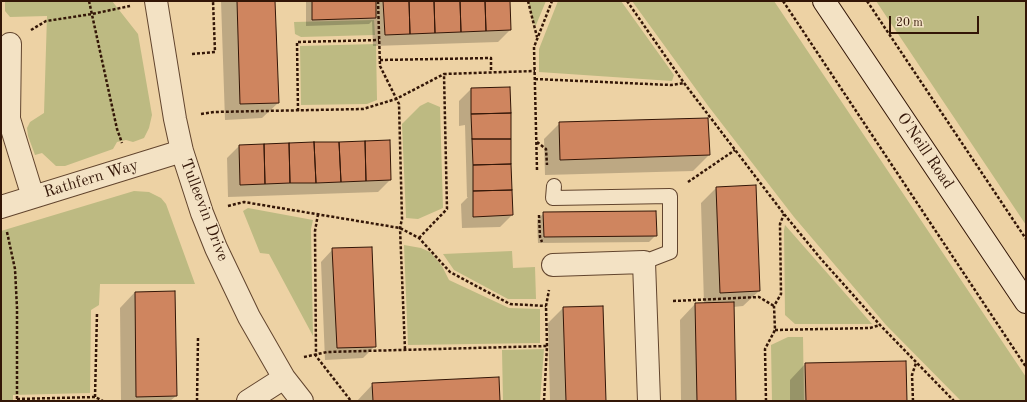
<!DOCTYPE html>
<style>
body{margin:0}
#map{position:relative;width:1027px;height:402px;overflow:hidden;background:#edd2a4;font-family:"Old Standard TT",serif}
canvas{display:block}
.frame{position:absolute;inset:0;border:2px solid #331607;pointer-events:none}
.scale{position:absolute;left:889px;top:16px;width:90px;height:18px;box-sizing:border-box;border:2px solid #331607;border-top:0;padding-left:5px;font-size:12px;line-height:14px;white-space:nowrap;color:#331607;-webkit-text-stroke:3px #f3e2c4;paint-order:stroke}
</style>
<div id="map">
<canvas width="1027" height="402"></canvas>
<div class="frame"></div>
<div class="scale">20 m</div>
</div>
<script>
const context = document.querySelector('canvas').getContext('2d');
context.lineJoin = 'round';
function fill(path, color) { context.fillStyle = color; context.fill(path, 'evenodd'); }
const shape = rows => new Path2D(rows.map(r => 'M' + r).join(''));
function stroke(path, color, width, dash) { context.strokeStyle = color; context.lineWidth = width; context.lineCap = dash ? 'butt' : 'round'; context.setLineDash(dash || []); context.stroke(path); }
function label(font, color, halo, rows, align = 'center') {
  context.font = font + ' "Old Standard TT",serif'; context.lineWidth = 3; context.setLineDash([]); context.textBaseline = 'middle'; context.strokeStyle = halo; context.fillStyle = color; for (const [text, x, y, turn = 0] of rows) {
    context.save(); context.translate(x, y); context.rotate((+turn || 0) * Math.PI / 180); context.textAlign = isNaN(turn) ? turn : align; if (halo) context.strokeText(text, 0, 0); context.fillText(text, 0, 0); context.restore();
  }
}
fill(shape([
 [5,1,112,1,138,34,152,115,149,128,144,138,133,142,126,140,117,142,113,149,65,166,56,166,42,153,35,155,28,136,27,128,30,122,44,113,47,16,10,17,5,11],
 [528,1,546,1,536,25,534,24],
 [558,1,621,1,674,75,672,81,539,72,539,49],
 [632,1,774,1,1026,377,1026,401,961,401,886,325,794,217,709,107],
 [876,1,1026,1,1026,225],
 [374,20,375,35,301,37,295,34,294,22],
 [376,44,377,100,367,104,301,105,300,46],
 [428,102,440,107,443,208,418,219,406,218,402,124,420,106],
 [134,191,149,192,161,198,166,204,195,284,100,284,99,305,91,310,90,393,13,395,13,401,1,401,1,231],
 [248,208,313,220,311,229,313,336,269,254,260,253,243,211],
 [785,225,872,324,795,324,785,315,784,230],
 [404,245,421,248,430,252,442,266,449,280,509,308,540,309,540,343,408,345],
 [512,251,513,268,535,267,536,299,508,299,454,270,443,254],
 [788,337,803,337,804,401,772,401,771,345],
 [544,349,540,401,503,401,502,350]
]), '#bdba82');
fill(shape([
 [221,1,274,1,278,103,262,118,225,120],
 [306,1,375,1,375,4,378,1,509,1,510,30,498,42,373,46,372,21,369,24,306,26],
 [471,89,512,215,500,227,462,228,461,204,468,197,467,197,465,125,459,126,459,101],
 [560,123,709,155,693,171,545,175,544,139],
 [389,141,390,180,378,192,228,197,227,158,239,146],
 [716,188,759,291,743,306,733,307,735,401,681,401,680,320,695,304,704,304,701,203],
 [544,213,656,235,649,242,538,243,537,220],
 [333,249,375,346,363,358,325,360,321,262],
 [135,292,176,396,170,401,121,401,120,308],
 [563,308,605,401,550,401,548,323],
 [805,364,905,401,790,401,790,380],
 [373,384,499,401,357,401]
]), '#0003');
const building = shape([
 [237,1,275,1,279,103,240,104,237,1],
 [312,1,376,1,376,18,312,20,312,1],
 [383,1,409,1,410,34,385,35,383,1],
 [409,1,434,1,435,33,410,34,409,1],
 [434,1,460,1,461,32,435,33,434,1],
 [460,1,485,1,486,31,461,32,460,1],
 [485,1,510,1,511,30,486,31,485,1],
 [510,87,511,113,471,114,471,88,510,87],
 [511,113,511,139,472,139,471,114,511,113],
 [708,118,710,155,560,160,559,122,708,118],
 [472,139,511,139,511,164,473,165,472,139],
 [390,140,391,180,366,181,365,141,390,140],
 [365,141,366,181,341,182,339,142,365,141],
 [314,142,316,183,290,183,289,143,314,142],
 [314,142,339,142,341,182,316,183,314,142],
 [289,143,290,183,265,184,264,144,289,143],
 [264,144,265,184,240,185,239,145,264,144],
 [511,164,512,190,473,191,473,165,511,164],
 [756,185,760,291,720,293,716,187,756,185],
 [512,190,513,215,473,217,473,191,512,190],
 [656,211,657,236,544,237,543,212,656,211],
 [372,247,376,347,337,348,332,248,372,247],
 [175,291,177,396,136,397,135,292,175,291],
 [734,302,736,401,697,401,695,303,734,302],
 [603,306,606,401,566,401,563,307,603,306],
 [906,361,907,401,806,401,805,363,906,361],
 [499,377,500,401,373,401,372,383,499,377]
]);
fill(building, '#cf855f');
stroke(building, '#331607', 1);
const lane = shape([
 [554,186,553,198,670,196,670,252,644,262]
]);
const street = shape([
 [156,1,175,119,182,151,202,213,216,248,249,317,284,378,302,401],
 [10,44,9,119,33,197],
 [1,207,182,151],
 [553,265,644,262,649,401],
 [248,401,284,378]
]);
const secondary = shape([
 [824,1,1026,302]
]);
stroke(lane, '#62452e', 16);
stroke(street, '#62452e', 24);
stroke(secondary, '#331607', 24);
stroke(shape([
 [89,1,117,129,122,143],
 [378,1,380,66,399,104,402,219,400,228,405,350],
 [528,1,537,37],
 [627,1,684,83,784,214,821,259,880,325,954,401],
 [783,1,1026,367],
 [867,1,1026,239],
 [31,30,46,21,92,14,130,6],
 [192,54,215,52,213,1],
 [380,60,491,58,491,72],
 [535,79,671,85,684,83],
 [298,111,297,42,379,40],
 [201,114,214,112,363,109,396,99,444,74],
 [537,142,546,149,547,165],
 [537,170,534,47,552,1],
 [688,182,735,150],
 [228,206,244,202,400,228,419,238,450,272,510,304,546,306],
 [318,214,315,231,316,356,351,401],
 [539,215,540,237,542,242],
 [7,232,15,269,17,308,17,401],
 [419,238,447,209,444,74,535,71],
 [673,301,759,297,774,306],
 [775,330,870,328,880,325],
 [304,357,327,352,547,346],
 [95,397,97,313],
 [17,399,95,397,103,401],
 [197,401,198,338],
 [544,401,547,346,546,306,549,290],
 [766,401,765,349,775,330,774,306,781,294,780,224,784,214],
 [913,401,912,375,916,363]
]), '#331607', 2.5, [3, 2]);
stroke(lane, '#f3e2c4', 14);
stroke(street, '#f3e2c4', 22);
stroke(secondary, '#f3e2c4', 22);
label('16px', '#331607', '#f3e2c4', [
 ["O'Neill Road",925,151,56],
 ["Rathfern Way",91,179,-17],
 ["Tulleevin Drive",204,210,69]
]);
</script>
